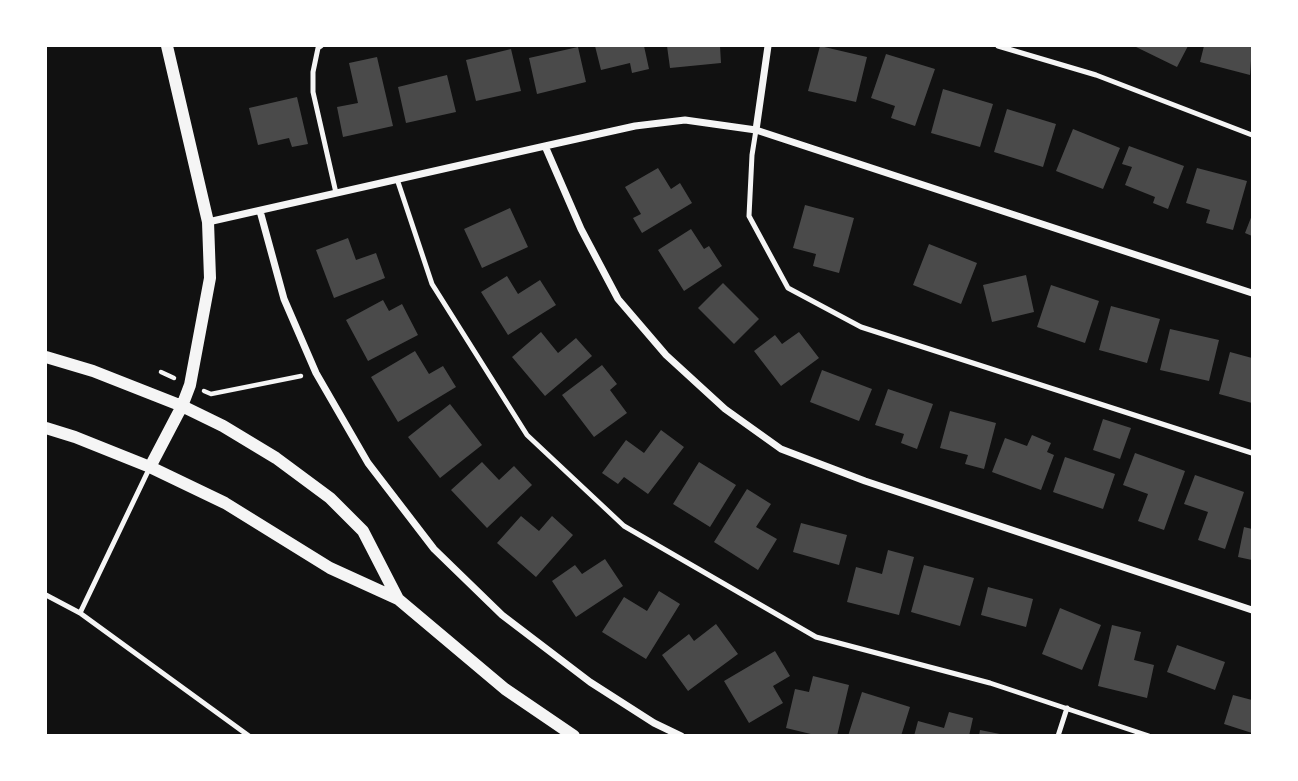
<!DOCTYPE html>
<style>
body{margin:0}
#map{position:relative;width:1298px;height:781px;overflow:hidden;background:#111;font-family:Overpass,sans-serif}
canvas{display:block}
.frame{position:absolute;inset:0;border:47px solid #fff;pointer-events:none}
</style>
<div id="map">
<canvas width="1298" height="781"></canvas>
<div class="frame"></div>
</div>
<script>
const context = document.querySelector('canvas').getContext('2d');
context.lineJoin = 'round';
function fill(path, color) { context.fillStyle = color; context.fill(path, 'evenodd'); }
const shape = rows => new Path2D(rows.map(r => 'M' + r).join(''));
function stroke(path, color, width, dash) { context.strokeStyle = color; context.lineWidth = width; context.lineCap = dash ? 'butt' : 'round'; context.setLineDash(dash || []); context.stroke(path); }
fill(shape([
 [595,46,644,46,649,69,632,73,630,63,601,70],
 [667,46,720,46,721,63,670,68],
 [820,46,867,57,856,102,808,91],
 [1134,46,1188,46,1177,67],
 [1204,46,1252,46,1250,75,1200,62],
 [578,47,586,82,537,94,529,58],
 [511,49,521,91,476,101,466,60],
 [886,54,935,69,915,126,891,118,895,106,871,98],
 [377,57,393,126,343,137,337,107,358,103,349,63],
 [447,75,456,112,406,123,398,87],
 [943,89,993,104,980,147,931,133],
 [297,97,308,144,292,147,289,138,258,145,249,108],
 [1007,109,1056,124,1043,167,994,152],
 [1073,129,1120,148,1103,189,1056,171],
 [1129,146,1184,166,1168,209,1153,203,1155,197,1125,185,1132,167,1122,164],
 [658,168,671,189,680,183,692,203,642,233,633,218,641,214,625,187],
 [1197,168,1247,181,1233,230,1206,223,1210,210,1186,203],
 [805,205,854,218,839,273,813,266,816,254,793,248],
 [510,208,528,247,482,268,464,229],
 [1252,215,1252,236,1245,233],
 [691,229,704,249,709,246,722,266,684,291,658,250],
 [348,238,356,260,376,253,385,278,334,298,316,250],
 [929,244,977,263,961,304,913,285],
 [1026,275,1034,312,992,322,983,285],
 [507,276,518,294,540,280,556,305,508,335,481,292],
 [723,283,759,319,734,344,698,308],
 [1051,285,1099,301,1085,343,1037,327],
 [383,300,389,311,402,304,418,335,368,361,346,320],
 [1111,306,1160,319,1147,363,1099,350],
 [1170,329,1219,340,1209,381,1160,370],
 [541,332,558,353,576,338,592,356,545,396,512,357],
 [799,332,819,358,781,386,754,351,775,335,782,344],
 [415,351,429,374,443,366,456,387,398,422,371,377],
 [1230,352,1252,358,1252,403,1219,394],
 [602,365,617,384,610,390,627,413,594,437,562,395],
 [822,370,872,389,859,421,810,402],
 [888,389,933,404,917,449,901,443,904,434,875,425],
 [450,404,482,445,440,478,408,437],
 [950,411,996,423,984,469,965,464,968,455,940,448],
 [1103,419,1131,428,1120,459,1093,450],
 [661,430,684,447,648,494,624,477,618,484,602,473,626,440,644,453],
 [1032,435,1051,443,1047,452,1054,455,1041,490,992,472,1005,438,1027,446],
 [1135,453,1185,471,1164,530,1138,521,1148,494,1123,485],
 [1065,457,1115,474,1103,509,1053,492],
 [482,462,499,480,514,466,532,485,487,528,451,490],
 [699,462,736,485,710,527,673,504],
 [1195,475,1244,492,1225,549,1198,540,1208,512,1184,504],
 [747,489,771,504,756,527,777,539,758,570,714,542],
 [521,516,539,531,552,516,573,535,536,577,497,543],
 [801,523,847,535,839,565,793,552],
 [1244,527,1252,529,1252,560,1238,557],
 [888,550,914,557,899,615,847,602,856,567,882,574],
 [605,559,623,586,576,617,552,581,575,565,582,574],
 [924,565,974,578,960,626,911,612],
 [988,587,1033,599,1026,627,981,615],
 [659,591,680,604,646,659,602,632,624,597,647,611],
 [1060,608,1101,625,1082,670,1042,654],
 [716,624,738,654,688,691,662,655,689,634,694,641],
 [1112,625,1141,632,1134,660,1154,665,1147,698,1098,686],
 [1177,645,1225,662,1215,690,1167,672],
 [775,651,790,676,773,686,783,703,749,723,724,681],
 [813,676,849,685,837,736,819,736,786,728,795,689,809,692],
 [862,692,910,707,901,736,848,736],
 [1233,695,1252,700,1252,733,1224,724],
 [949,712,973,718,969,736,914,736,918,721,944,728],
 [980,730,1000,734,1000,736,979,736]
]), '#4a4a4a');
stroke(shape([
 [161,372,174,378],
 [204,391,211,394,301,376]
]), '#f5f5f5', 4.5);
stroke(shape([
 [321,46,318,48,313,72,313,92,336,193],
 [998,46,1096,75,1252,135],
 [756,130,752,155,749,216,788,288,861,327,1252,453],
 [397,179,432,284,527,435,624,526,816,637,990,683,1149,736],
 [150,467,80,613,249,736],
 [46,595,80,613],
 [1058,736,1067,708]
]), '#f5f5f5', 5);
stroke(shape([
 [756,130,768,46],
 [545,146,581,229,618,299,666,355,725,409,781,449,865,481,1252,610],
 [260,211,284,299,316,373,368,463,434,549,502,615,590,682,654,723,681,736],
 [208,222,545,146,635,126,685,120,756,130,1252,293]
]), '#f5f5f5', 7);
stroke(shape([
 [46,357,93,371,182,406,223,426,276,458,330,498,363,531,398,599],
 [46,428,75,437,150,467,225,503,330,568,398,599,505,689,574,736],
 [150,467,182,406,190,385,210,278,208,222,167,46]
]), '#f5f5f5', 12);
</script>
